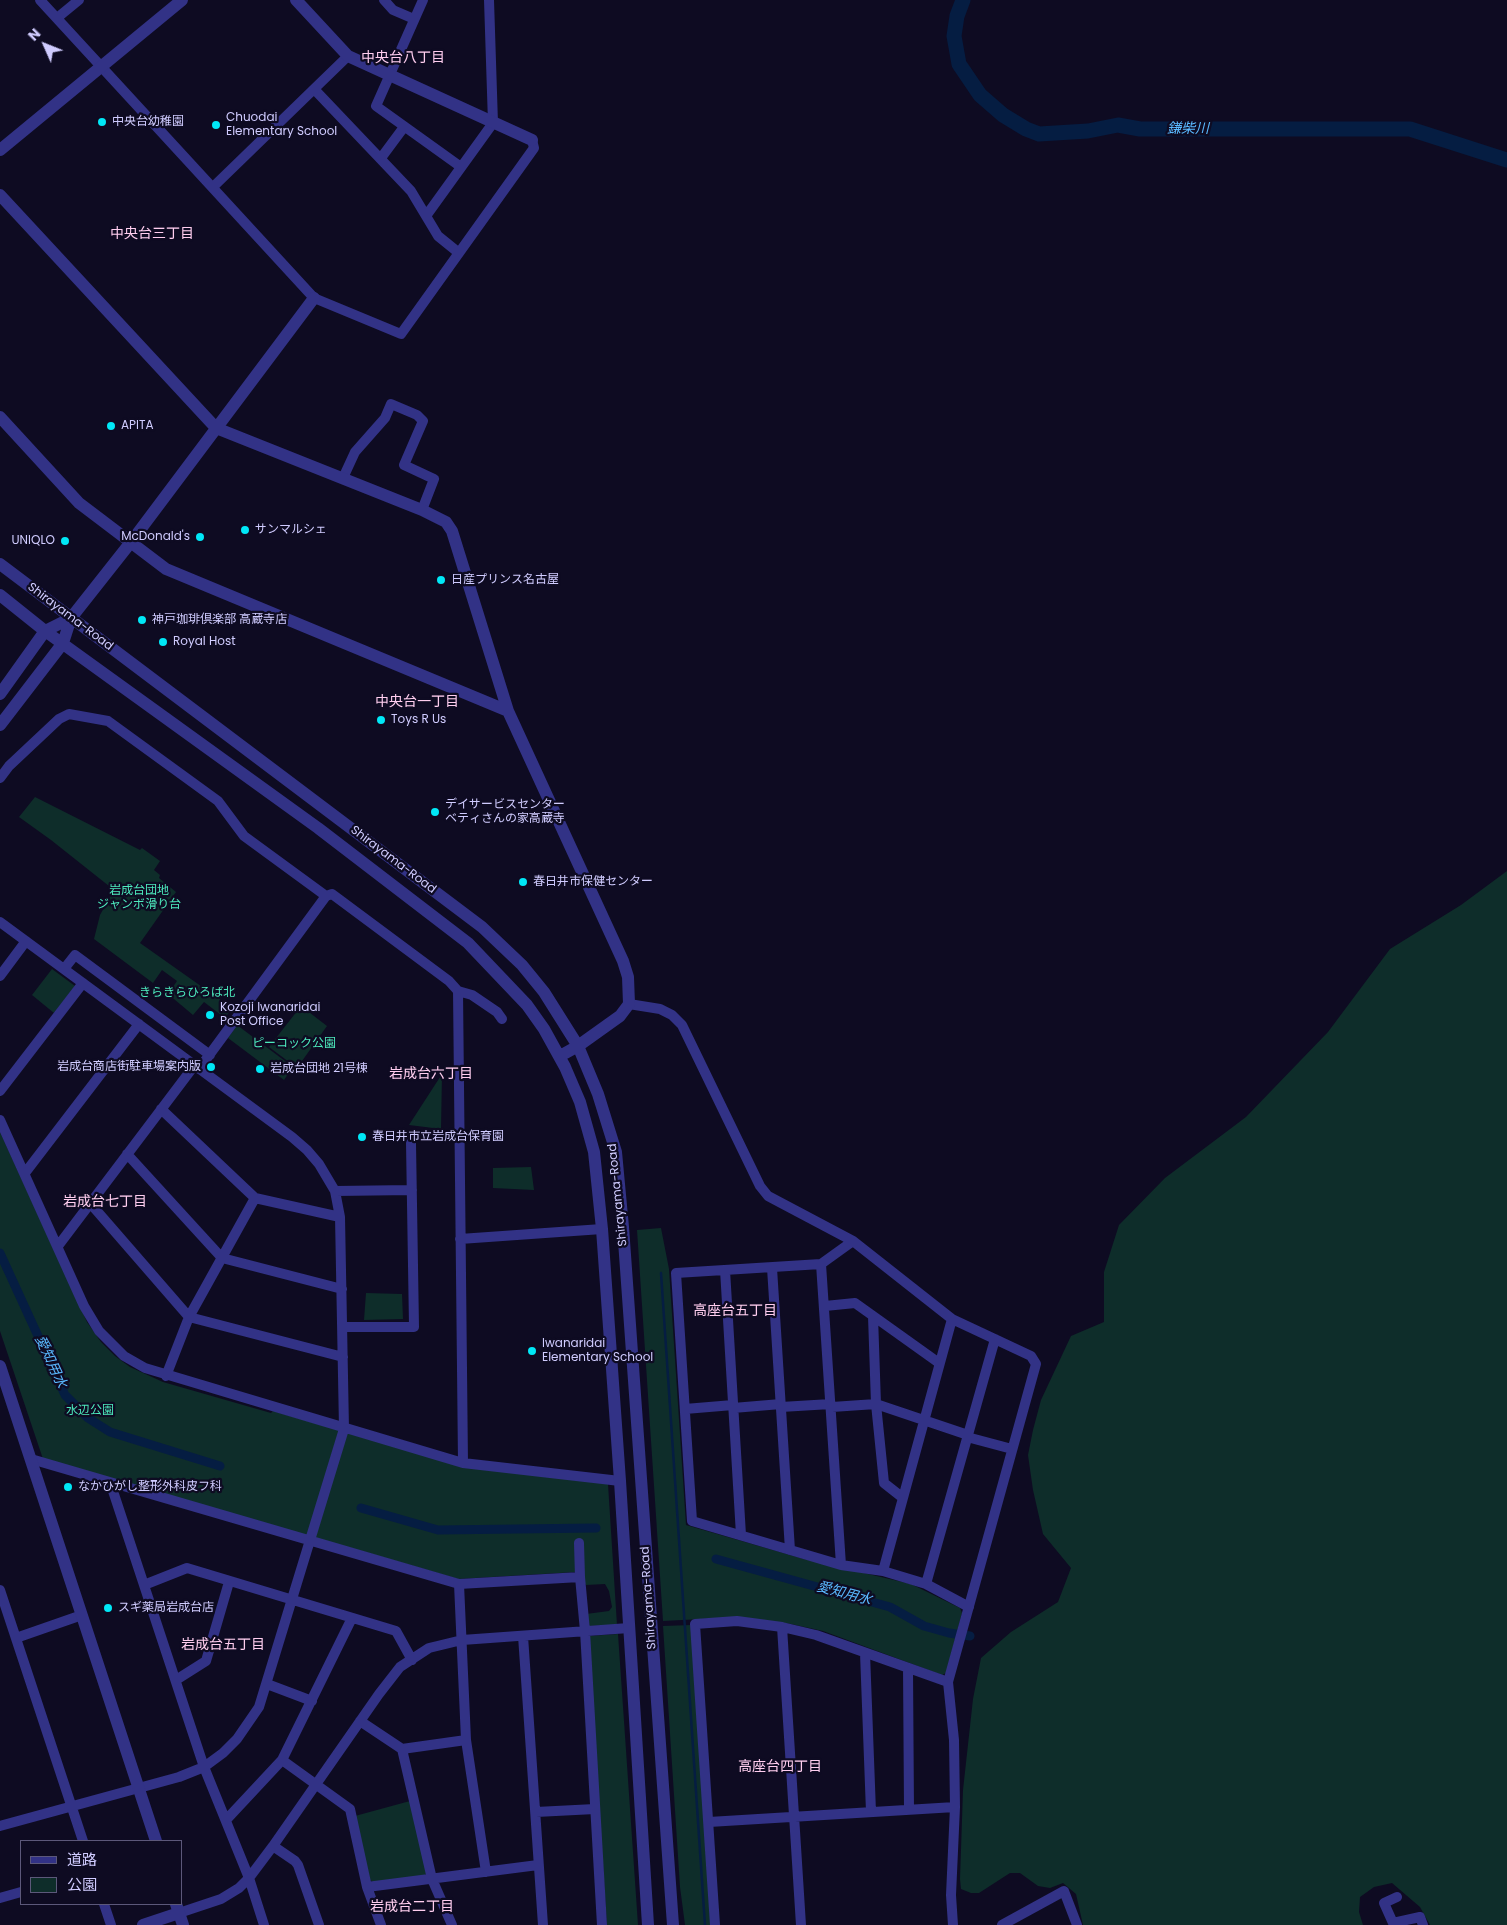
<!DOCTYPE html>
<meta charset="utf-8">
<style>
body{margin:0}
#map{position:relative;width:1507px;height:1925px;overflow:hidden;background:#0e0b22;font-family:Poppins,"Noto Sans JP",sans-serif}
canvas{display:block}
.legend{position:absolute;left:20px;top:1840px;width:162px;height:65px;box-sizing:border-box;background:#0e0b22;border:1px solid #5c587a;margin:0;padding:6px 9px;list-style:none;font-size:15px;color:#d0ccff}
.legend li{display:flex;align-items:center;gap:10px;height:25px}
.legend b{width:25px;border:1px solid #5c587a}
.north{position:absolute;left:20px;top:20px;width:50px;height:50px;-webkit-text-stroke:4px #0e0b22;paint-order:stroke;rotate:314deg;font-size:14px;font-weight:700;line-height:20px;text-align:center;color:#d0ccff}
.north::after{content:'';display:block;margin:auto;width:18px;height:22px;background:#d0ccff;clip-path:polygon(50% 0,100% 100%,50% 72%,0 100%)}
</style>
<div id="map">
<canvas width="1507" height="1925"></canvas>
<ul class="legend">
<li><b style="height:6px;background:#323286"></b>道路</li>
<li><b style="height:14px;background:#0e2d2a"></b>公園</li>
</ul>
<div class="north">N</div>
</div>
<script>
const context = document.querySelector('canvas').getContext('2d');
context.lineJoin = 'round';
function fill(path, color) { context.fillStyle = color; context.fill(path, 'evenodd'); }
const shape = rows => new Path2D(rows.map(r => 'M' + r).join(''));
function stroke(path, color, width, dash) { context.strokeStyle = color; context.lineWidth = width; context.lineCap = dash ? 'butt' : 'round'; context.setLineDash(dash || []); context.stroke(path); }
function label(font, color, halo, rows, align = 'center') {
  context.font = font + ' Poppins,"Noto Sans JP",sans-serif'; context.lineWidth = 4.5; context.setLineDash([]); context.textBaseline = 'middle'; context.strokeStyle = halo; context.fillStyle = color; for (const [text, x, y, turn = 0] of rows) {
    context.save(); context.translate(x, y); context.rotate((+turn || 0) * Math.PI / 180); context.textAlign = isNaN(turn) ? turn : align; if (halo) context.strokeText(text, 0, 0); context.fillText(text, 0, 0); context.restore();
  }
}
fill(shape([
 [35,797,140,850,142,848,160,861,154,870,160,875,159,878,176,892,140,943,232,1008,225,1018,204,1002,193,1015,168,994,177,981,162,970,153,983,94,939,100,915,114,890,51,840,19,817],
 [1507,871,1507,1925,1430,1925,1420,1907,1392,1883,1374,1887,1360,1897,1359,1912,1363,1925,1083,1925,1076,1894,1063,1883,1050,1888,1038,1886,1020,1873,1010,1873,979,1893,971,1893,961,1889,960,1879,963,1790,973,1699,981,1658,1011,1632,1058,1602,1071,1568,1043,1534,1033,1490,1028,1455,1033,1430,1041,1400,1071,1336,1104,1322,1104,1272,1119,1225,1165,1178,1246,1117,1328,1032,1390,949,1461,905],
 [52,969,75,986,54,1013,32,995],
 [301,1006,327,1026,297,1068,269,1047],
 [237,1025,293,1067,284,1080,228,1038],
 [442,1074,441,1129,409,1125],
 [0,1132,87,1322,101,1342,115,1356,130,1367,163,1382,271,1413,273,1411,464,1467,608,1484,617,1625,589,1626,586,1614,609,1611,612,1607,609,1591,605,1584,586,1585,576,1572,458,1579,43,1459,0,1331],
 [531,1167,534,1190,493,1188,493,1168],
 [661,1228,669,1269,686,1525,804,1559,911,1584,960,1608,962,1613,946,1673,942,1675,823,1631,791,1624,740,1617,663,1621,637,1230],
 [366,1293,402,1294,403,1319,364,1320],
 [692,1625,712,1925,685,1925,680,1887,663,1626],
 [618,1634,638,1925,607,1925,588,1639,590,1636],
 [410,1801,427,1873,424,1876,373,1882,370,1880,355,1816]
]), '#0e2d2a');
stroke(shape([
 [661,1273,705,1925]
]), '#051d42', 2.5);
stroke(shape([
 [0,1253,65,1395,88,1418,110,1432,220,1466],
 [361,1508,438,1530,596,1528],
 [716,1559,890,1607,924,1626,949,1633,970,1636]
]), '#051d42', 9);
stroke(shape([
 [963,0,957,16,954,36,959,64,980,95,1003,115,1026,129,1039,134,1088,131,1118,125,1140,129,1410,129,1507,160]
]), '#051d42', 15);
stroke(shape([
 [40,0,314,298,401,334,534,148,532,140],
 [384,0,393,10,414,19],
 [423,0,376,106,461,167],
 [57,18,79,0],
 [314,89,411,191,438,236,459,253],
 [381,158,404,127],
 [213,187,348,56],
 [426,216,493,123,489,0],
 [343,478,355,452,385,418,391,404,417,415,423,421,404,465,434,479,422,510],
 [0,778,9,766,59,719,69,714,108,721,218,801,244,836,326,896,332,894,449,981,458,991,472,995,497,1012,502,1019],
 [0,922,292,1137,307,1150,319,1164,335,1191,340,1217,344,1429,259,1707,237,1739,223,1753,204,1767,179,1777,0,1826],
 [64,969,75,955,210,1055],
 [0,976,26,941],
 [458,991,463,1463],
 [629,1004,660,1009,672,1015,682,1025,760,1186,768,1196,853,1241,952,1319,1031,1356,1036,1364,948,1682,954,1740,955,1807,951,1895,953,1925],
 [199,1069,326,896],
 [0,1091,83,983],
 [161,1109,255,1198,340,1217],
 [0,1120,84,1306,99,1331,124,1356,145,1368,463,1463,620,1481],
 [127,1154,222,1258,342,1289],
 [25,1173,139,1024],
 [335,1191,412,1190],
 [90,1203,189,1317,343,1357],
 [460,1239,602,1229],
 [853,1241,821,1264,676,1273,692,1521,841,1565,883,1571,926,1584,969,1607],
 [58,1246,194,1066],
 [821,1264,841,1565],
 [772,1268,790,1550],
 [725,1270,741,1535],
 [825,1306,855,1303,939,1363],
 [873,1316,876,1404,884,1483,903,1498],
 [343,1327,414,1327,411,1143],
 [166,1376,189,1317,255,1198],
 [781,1407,831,1404],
 [832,1407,876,1404,968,1435],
 [733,1408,781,1404],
 [685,1409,733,1405],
 [967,1437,1012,1449],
 [31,1459,459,1584,580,1577],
 [110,1482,204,1767,249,1878,264,1925],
 [579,1543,580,1577,585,1631,602,1925],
 [883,1571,952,1319],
 [459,1584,466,1740,486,1872],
 [926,1584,995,1339],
 [144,1585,187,1568,396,1631,412,1660],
 [0,1590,83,1841],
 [782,1627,801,1925],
 [523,1636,543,1925],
 [16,1638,82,1615],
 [865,1653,871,1812],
 [908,1668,909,1810],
 [176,1680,206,1661,229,1582],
 [267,1684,312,1701],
 [360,1721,402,1749,432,1879,452,1925],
 [402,1749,466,1740],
 [282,1760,350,1809,367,1887,381,1925],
 [536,1812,595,1809],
 [226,1820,282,1760,352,1618],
 [709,1822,955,1807],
 [273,1846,295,1861,298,1865,319,1925],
 [367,1887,538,1865],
 [1397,1897,1384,1903,1393,1923,1420,1917,1423,1925],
 [0,1898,21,1892],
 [104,1904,111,1925],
 [179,1913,221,1899,239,1888,249,1878,273,1846,379,1694,400,1667,429,1648,462,1640,629,1628],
 [715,1925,695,1624,737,1621,782,1627,816,1635,948,1682],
 [1002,1925,1064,1891,1077,1925]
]), '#323286', 10);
stroke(shape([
 [296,0,348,56,532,140],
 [0,150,182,0],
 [0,195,216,428,422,510,446,522,452,531,508,711,623,961,628,977,629,1004,620,1016,578,1046,560,1056],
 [0,417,79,503,166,569,508,711],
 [0,564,482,927,522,965,544,992,578,1046,598,1094,616,1152,623,1227,673,1925],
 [0,595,45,631,318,828,468,943,527,1005,544,1029,565,1067,580,1102,594,1152,602,1229,620,1481,648,1925],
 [0,694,45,631,71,618],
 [0,725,63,643,71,618,131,542,314,298],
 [0,1366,156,1841],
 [176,1904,183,1925],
 [143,1925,179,1913]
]), '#323286', 12);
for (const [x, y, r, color] of [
 [102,122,5,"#00e8f7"],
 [216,125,5,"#00e8f7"],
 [111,426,5,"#00e8f7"],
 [245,530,5,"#00e8f7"],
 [200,537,5,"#00e8f7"],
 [65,541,5,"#00e8f7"],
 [441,580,5,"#00e8f7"],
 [142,620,5,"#00e8f7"],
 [163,642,5,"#00e8f7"],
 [381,720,5,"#00e8f7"],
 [435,812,5,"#00e8f7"],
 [523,882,5,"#00e8f7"],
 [210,1015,5,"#00e8f7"],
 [211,1067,5,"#00e8f7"],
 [260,1069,5,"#00e8f7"],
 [362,1137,5,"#00e8f7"],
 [532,1351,5,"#00e8f7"],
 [68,1487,5,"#00e8f7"],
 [108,1608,5,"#00e8f7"]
]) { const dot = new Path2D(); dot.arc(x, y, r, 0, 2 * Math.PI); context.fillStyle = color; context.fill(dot); stroke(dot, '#0e0b22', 2); }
label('12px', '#d0ccff', '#0e0b22', [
 ["Chuodai",226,118],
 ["Elementary School",226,132],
 ["中央台幼稚園",112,122],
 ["APITA",121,426],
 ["サンマルシェ",255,530],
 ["McDonald's",190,537,"right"],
 ["UNIQLO",55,541,"right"],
 ["日産プリンス名古屋",451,580],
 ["神戸珈琲倶楽部 高蔵寺店",152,620],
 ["Royal Host",173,642],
 ["Toys R Us",391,720],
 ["デイサービスセンター",445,805],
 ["ベティさんの家高蔵寺",445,819],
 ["春日井市保健センター",533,882],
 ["Kozoji Iwanaridai",220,1008],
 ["Post Office",220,1022],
 ["岩成台商店街駐車場案内版",201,1067,"right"],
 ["岩成台団地 21号棟",270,1069],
 ["春日井市立岩成台保育園",372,1137],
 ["Iwanaridai",542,1344],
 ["Elementary School",542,1358],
 ["なかひがし整形外科皮フ科",78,1487],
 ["スギ薬局岩成台店",118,1608]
], 'left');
label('12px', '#d0ccff', '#0e0b22', [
 ["Shirayama-Road",70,617,37],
 ["Shirayama-Road",393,860,37],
 ["Shirayama-Road",618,1195,-96],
 ["Shirayama-Road",649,1598,-94]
]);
label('12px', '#4deabd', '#0e0b22', [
 ["岩成台団地",139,891],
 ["ジャンボ滑り台",139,905],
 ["きらきらひろば北",187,993],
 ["ピーコック公園",294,1044],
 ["水辺公園",90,1411]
]);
label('14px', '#ffceef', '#0e0b22', [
 ["中央台八丁目",403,58],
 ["中央台三丁目",152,234],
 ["中央台一丁目",417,702],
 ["岩成台六丁目",431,1074],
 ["岩成台七丁目",105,1202],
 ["高座台五丁目",735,1311],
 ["岩成台五丁目",223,1645],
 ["高座台四丁目",780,1767],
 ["岩成台二丁目",412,1907]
]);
label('italic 14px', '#5ab9ff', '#0e0b22', [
 ["鎌柴川",1188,129],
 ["愛知用水",50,1362,65],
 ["愛知用水",844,1594,15]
]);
</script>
